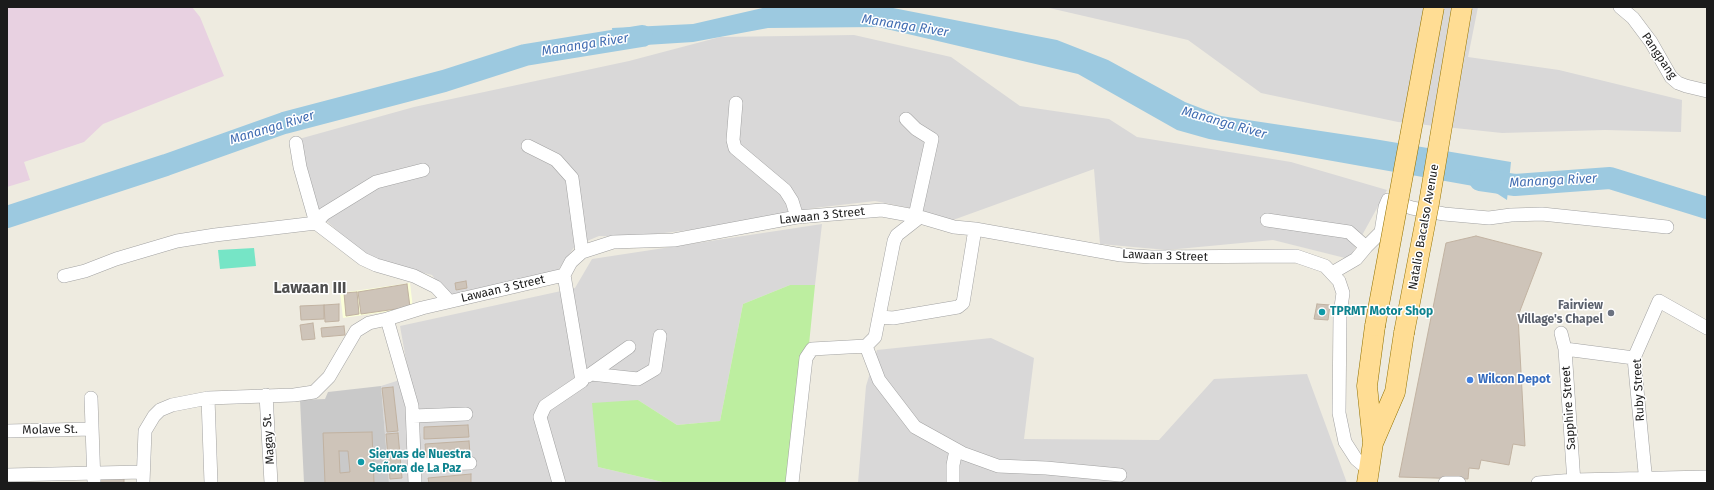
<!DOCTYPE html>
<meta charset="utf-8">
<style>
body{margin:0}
#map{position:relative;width:1714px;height:490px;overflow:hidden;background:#eeebe0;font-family:"Fira Sans",sans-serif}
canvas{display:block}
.frame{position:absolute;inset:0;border:8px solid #1b1b1b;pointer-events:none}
</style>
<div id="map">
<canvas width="1714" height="490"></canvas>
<div class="frame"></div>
</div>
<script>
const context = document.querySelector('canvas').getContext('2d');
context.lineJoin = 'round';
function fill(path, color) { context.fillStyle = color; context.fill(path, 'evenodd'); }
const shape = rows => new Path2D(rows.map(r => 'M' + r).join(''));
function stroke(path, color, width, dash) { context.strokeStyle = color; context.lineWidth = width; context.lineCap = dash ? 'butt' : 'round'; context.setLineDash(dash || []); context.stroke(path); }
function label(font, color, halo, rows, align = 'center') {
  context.font = font + ' "Fira Sans",sans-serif'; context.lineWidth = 3; context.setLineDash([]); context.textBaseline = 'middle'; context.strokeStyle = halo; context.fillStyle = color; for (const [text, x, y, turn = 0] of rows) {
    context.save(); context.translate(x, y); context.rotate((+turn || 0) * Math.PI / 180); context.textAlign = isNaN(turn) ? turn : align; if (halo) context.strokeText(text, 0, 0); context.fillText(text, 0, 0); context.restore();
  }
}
fill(shape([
 [1045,7,1478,7,1468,57,1559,70,1682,100,1681,132,1605,130,1502,133,1398,122,1261,93,1188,40],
 [854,35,951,57,1020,106,1109,119,1137,137,1291,162,1387,190,1349,259,1273,240,1167,250,1100,244,1094,169,953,220,915,209,875,201,814,208,724,226,630,237,599,236,575,246,556,273,447,296,432,275,400,267,364,255,320,215,299,139,414,107,629,61,720,37],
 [822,224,815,285,790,285,743,304,720,421,677,425,638,400,598,467,667,483,389,483,381,386,409,377,400,326,575,288,592,259],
 [991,338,1034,358,1024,439,1159,440,1214,379,1307,374,1347,483,858,483,866,386,877,350]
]), '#d9d8d8');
fill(shape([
 [7,7,192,7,200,17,224,76,103,124,84,142,24,162,30,180,7,187]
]), '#e8d1e1');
fill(shape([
 [410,283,413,308,343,318,340,293]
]), '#fbffd8');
fill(shape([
 [381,386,389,483,304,483,300,400,325,399,328,392]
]), '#c9c9c9');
fill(shape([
 [790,285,815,285,795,483,667,483,598,467,592,403,638,400,677,425,720,421,743,304]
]), '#bdeea0');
fill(shape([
 [254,248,256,266,220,269,218,250]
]), '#76e5c6');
fill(shape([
 [767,7,888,7,1057,40,1108,60,1185,102,1221,116,1374,139,1511,162,1507,200,1490,189,1209,139,1177,130,1078,74,878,27,768,28,693,42,614,47,612,28,693,24]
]), '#9cc9e0');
stroke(shape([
 [1480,180,1515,185,1610,178,1707,208],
 [7,217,166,165,284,123,444,81,525,55,642,36]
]), '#9cc9e0', 22);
const building = shape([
 [1476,236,1542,253,1518,316,1525,446,1513,444,1509,465,1481,460,1479,469,1469,468,1468,479,1399,477,1446,243,1476,236],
 [466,281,467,288,456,290,455,283,466,281],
 [407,284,410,307,361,314,358,292,407,284],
 [357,292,359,314,346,316,344,293,357,292],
 [339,304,339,321,325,322,324,305,339,304],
 [1317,304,1330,305,1328,320,1314,319,1317,304],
 [324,305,324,319,301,320,300,306,324,305],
 [313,323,315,339,302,340,300,325,313,323],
 [344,326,345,335,322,337,321,328,344,326],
 [393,387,398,431,387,432,382,388,393,387],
 [468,425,469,437,424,439,424,427,468,425],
 [372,432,374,483,325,483,323,433,372,432],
 [339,451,348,451,350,472,340,473,339,451],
 [398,433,402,478,390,479,386,434,398,433],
 [469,441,470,454,426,456,425,444,469,441],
 [471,474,471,483,429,483,428,478,471,474],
 [124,477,124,483,96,483,96,480,124,477]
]);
fill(building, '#cec4b9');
stroke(building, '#c1b2a1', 1);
const minor = shape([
 [1620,7,1633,18,1651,42,1671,77,1678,83,1686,86,1707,91],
 [736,103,733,140,735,148,785,190,792,201,797,217],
 [906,119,916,129,932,139,915,216],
 [296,143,300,167,316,223,363,259,376,265,414,276,436,287,449,301],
 [528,146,556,160,572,178,582,252],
 [1267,220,1349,232,1366,247,1381,232,1385,207,1388,200,1412,208,1444,214,1489,218,1511,215,1542,214,1667,227],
 [1332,273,1356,259,1366,247],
 [64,276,85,271,116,259,177,241,215,235,316,223,324,214,376,182,423,170],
 [880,317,893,318,958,307,963,303,975,229],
 [387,319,412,406,415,483],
 [1561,333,1565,349,1574,483],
 [866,346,879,380,915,427,962,453,998,466,1046,468,1120,475],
 [1565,349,1634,358],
 [591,374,638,379,655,369,660,336],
 [588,376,629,347],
 [266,395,271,483],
 [91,398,94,483],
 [208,398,211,483],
 [413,416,466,414],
 [7,431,92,429],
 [415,465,470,463],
 [7,475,143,472],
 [143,483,145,431,154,416,160,410,172,405,208,398,294,395,314,392,329,377,356,331,369,323,387,319,422,308,564,275,571,262,582,252,613,242,674,240,797,217,882,210,920,217,954,227,975,229,1121,255,1151,257,1296,256,1325,266,1339,281,1343,293,1340,314,1339,413,1345,442,1356,459,1369,470],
 [559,483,540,417,545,406,582,381,564,275],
 [792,483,806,358,812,349,866,346,875,337,894,241,897,235,920,217],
 [953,483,953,465,956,450],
 [1445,483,1459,483],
 [1538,483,1574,480,1707,477],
 [1646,483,1634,358,1659,301,1707,328]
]);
const primary = shape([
 [1373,443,1367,386,1375,326],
 [1367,483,1373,443,1395,392,1404,333]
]);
stroke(minor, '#a2a2a2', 14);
stroke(primary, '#937200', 21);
stroke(minor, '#fff', 13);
stroke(primary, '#ffdd94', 20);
const primaryBridge = shape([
 [1375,326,1434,7],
 [1404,333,1429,203,1462,7]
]);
stroke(primaryBridge, '#937200', 21, []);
stroke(primaryBridge, '#ffdd94', 20);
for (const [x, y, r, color] of [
 [1322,312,4,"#0f9aa8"],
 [1611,313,4,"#6b7280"],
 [1470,380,4,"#3f7fe0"],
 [361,462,4,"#0f9aa8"]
]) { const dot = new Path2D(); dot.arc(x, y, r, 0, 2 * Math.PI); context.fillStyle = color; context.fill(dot); stroke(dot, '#fff', 1.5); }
label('12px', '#1b1b1b', '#fff', [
 ["Pangpang",1659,56,56],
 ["Lawaan 3 Street",822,216,-6],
 ["Natalio Bacalso Avenue",1424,227,-80],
 ["Lawaan 3 Street",1165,256,2],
 ["Lawaan 3 Street",503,289,-13],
 ["Ruby Street",1639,390,-93],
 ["Sapphire Street",1569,408,-94],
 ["Molave St.",50,430,-1],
 ["Magay St.",269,439,-94]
]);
label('bold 12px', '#5b616d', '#fff', [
 ["Fairview",1603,306],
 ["Village's Chapel",1603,320]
], 'right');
label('bold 12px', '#0d838f', '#fff', [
 ["TPRMT Motor Shop",1330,312],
 ["Siervas de Nuestra",369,455],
 ["Señora de La Paz",369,469]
], 'left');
label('bold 12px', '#366cbe', '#fff', [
 ["Wilcon Depot",1478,380]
], 'left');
label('italic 13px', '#416db2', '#fff', [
 ["Mananga River",905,26,9],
 ["Mananga River",585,45,-9],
 ["Mananga River",1224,123,16],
 ["Mananga River",272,128,-17],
 ["Mananga River",1553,181,-3]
]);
label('bold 16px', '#4e4e4e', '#fff', [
 ["Lawaan III",310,289]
]);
</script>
